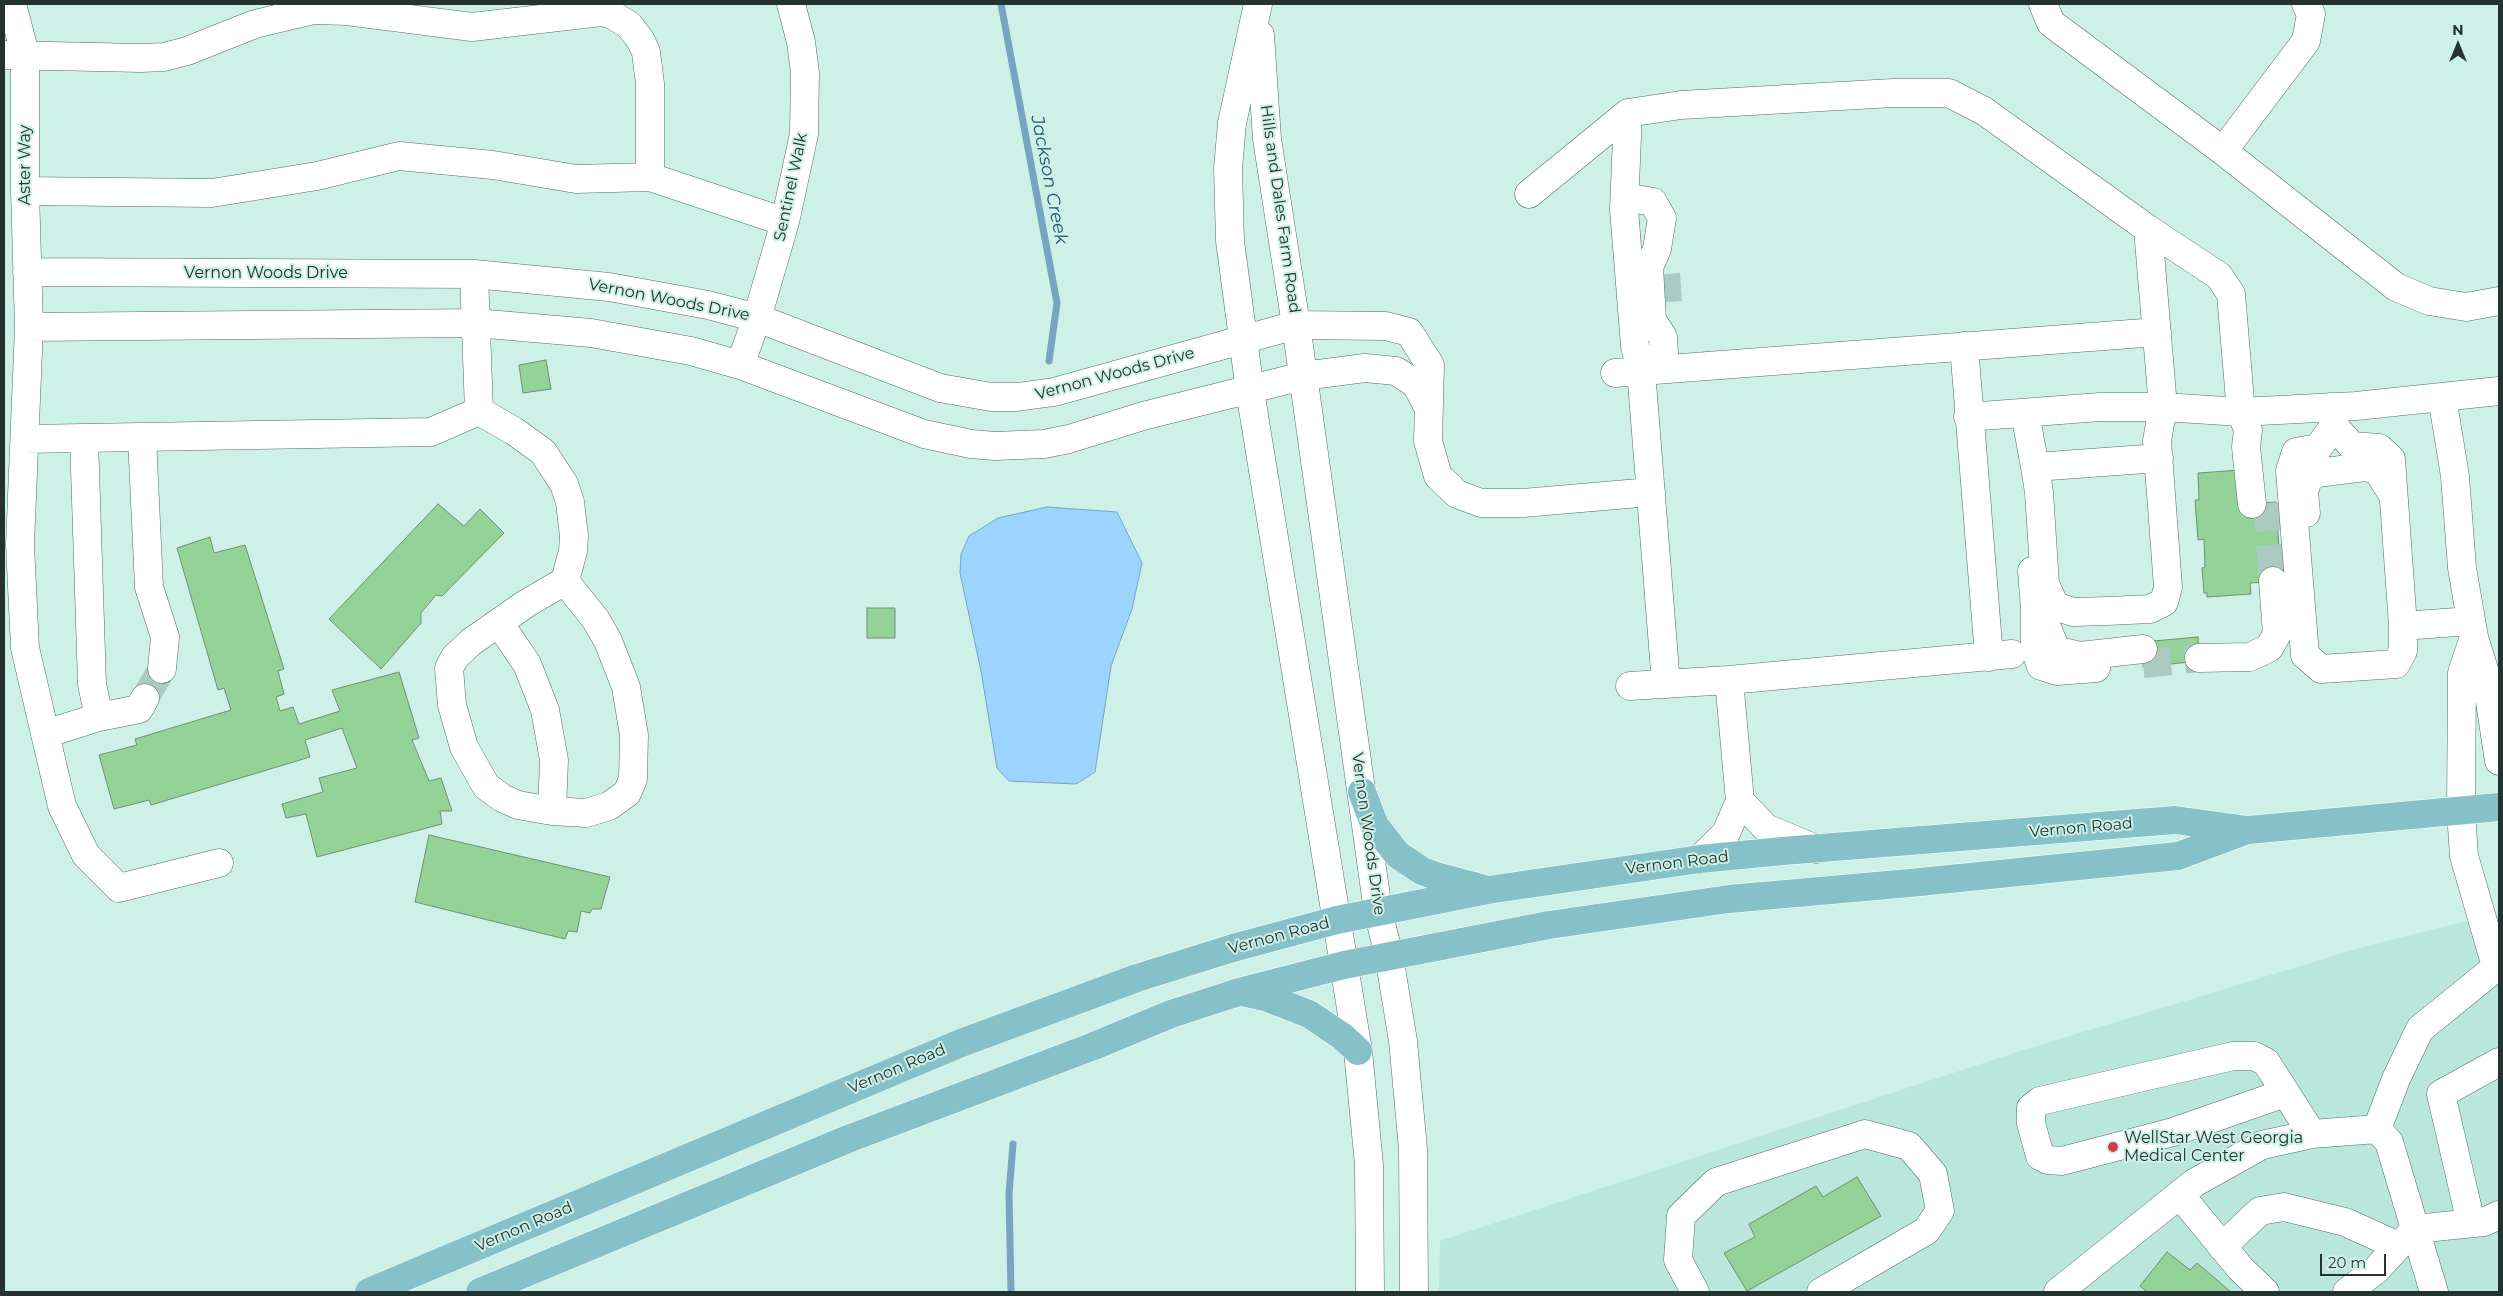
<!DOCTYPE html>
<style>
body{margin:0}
#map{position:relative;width:2503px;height:1296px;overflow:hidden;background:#cdf0e7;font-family:Montserrat,sans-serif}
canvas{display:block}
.frame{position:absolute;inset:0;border:5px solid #253330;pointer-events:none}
.north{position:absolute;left:2433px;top:20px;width:50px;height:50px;-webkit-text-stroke:4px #cdf0e7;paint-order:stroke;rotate:0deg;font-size:14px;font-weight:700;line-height:20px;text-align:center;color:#253330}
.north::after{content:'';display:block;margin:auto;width:18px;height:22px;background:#253330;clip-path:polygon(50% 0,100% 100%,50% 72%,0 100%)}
.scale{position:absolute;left:2320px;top:1254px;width:66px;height:22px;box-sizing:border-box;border:2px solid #253330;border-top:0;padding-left:6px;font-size:15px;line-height:18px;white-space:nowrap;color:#253330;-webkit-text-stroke:4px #cdf0e7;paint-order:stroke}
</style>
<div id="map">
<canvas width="2503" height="1296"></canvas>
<div class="frame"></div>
<div class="north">N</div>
<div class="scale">20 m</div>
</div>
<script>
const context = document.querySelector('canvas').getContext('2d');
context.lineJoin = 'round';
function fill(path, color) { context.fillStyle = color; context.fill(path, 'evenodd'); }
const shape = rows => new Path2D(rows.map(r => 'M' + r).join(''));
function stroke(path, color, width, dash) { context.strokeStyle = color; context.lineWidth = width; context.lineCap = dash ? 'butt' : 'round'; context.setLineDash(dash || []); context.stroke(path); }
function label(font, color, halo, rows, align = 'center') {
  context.font = font + ' Montserrat,sans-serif'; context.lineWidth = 4; context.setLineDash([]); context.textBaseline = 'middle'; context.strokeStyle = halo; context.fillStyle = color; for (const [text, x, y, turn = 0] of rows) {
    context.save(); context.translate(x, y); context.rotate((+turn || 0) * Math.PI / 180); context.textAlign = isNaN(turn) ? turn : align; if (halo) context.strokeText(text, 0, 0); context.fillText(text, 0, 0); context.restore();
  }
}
fill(shape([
 [2499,913,2499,1292,1439,1292,1440,1241,2014,1053,2363,947]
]), '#bae7dc');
const water = shape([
 [1047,507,1117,512,1142,563,1132,609,1111,666,1095,772,1076,784,1009,781,997,768,981,671,960,573,961,554,969,536,998,518,1047,507]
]);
fill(water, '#9bd4ff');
stroke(water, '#78a4c1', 1);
stroke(shape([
 [1001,4,1057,303,1049,361],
 [1011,1292,1009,1194,1013,1144]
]), '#78a4c1', 7);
const building = shape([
 [546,360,551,389,523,393,519,365,546,360],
 [2241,470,2244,504,2276,502,2281,581,2250,583,2251,594,2207,597,2207,593,2204,593,2202,568,2205,567,2204,539,2198,540,2195,500,2199,500,2198,473,2241,470],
 [438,504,464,526,480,509,504,533,442,596,436,595,421,613,421,623,381,669,329,619,438,504],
 [210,537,214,553,245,545,284,669,278,671,284,694,276,697,280,711,293,707,299,724,340,711,332,690,399,672,419,738,412,740,429,781,441,778,452,811,440,811,442,824,317,857,306,814,286,818,282,804,323,792,319,778,357,768,342,728,305,740,310,757,151,805,149,800,114,809,99,755,137,745,135,739,231,710,224,688,218,690,177,548,210,537],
 [867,608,895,608,895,638,867,638,867,608],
 [2198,637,2199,661,2143,667,2143,642,2198,637],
 [429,835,610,877,601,909,592,909,590,913,581,911,577,932,568,931,565,939,415,902,429,835],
 [1857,1177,1881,1216,1747,1291,1724,1253,1755,1237,1749,1224,1816,1186,1823,1197,1857,1177],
 [2167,1252,2190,1270,2197,1263,2231,1292,2147,1292,2140,1286,2167,1252]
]);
fill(building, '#93d398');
stroke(building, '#768c77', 1);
stroke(shape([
 [1666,274,1668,303],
 [2267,503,2273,581],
 [2143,664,2199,658],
 [145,698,162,669]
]), '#abcac2', 28, [28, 14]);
const minor = shape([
 [12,4,25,54,25,191,29,327,20,545,25,648,62,806,86,855,119,888,219,863],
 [1258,4,1232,123,1228,168,1230,241,1250,391,1358,1051,1369,1165,1370,1292],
 [2043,4,2051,23,2223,151,2396,287,2429,301,2466,307,2499,301],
 [1260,35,1267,139,1296,325,1378,911,1389,956,1403,1041,1413,1149,1414,1292],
 [4,55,141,58,164,57,187,51,255,24,314,10,347,11,472,27,601,12,611,14,629,25,641,41,646,52,650,84,650,177],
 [1628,113,1624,209,1635,346,1641,370,1666,684],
 [2223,151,2306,41,2311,14,2306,4],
 [25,191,212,193,317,176,399,156,493,165,576,179,650,177,785,222],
 [1529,194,1628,113,1681,105,1893,93,1949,93,1984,111,2148,229,2219,276,2231,294,2241,412,2248,430,2246,447,2252,504],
 [1625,197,1653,202,1662,218,1657,249,1649,267,1652,320,1663,337,1665,369],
 [27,272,474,274,609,287,708,305,757,318,940,388,991,397,1017,397,1054,392,1296,325,1386,326,1409,332,1430,365,1428,441,1438,476,1457,494,1481,503,1523,503,1651,492],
 [474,274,479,411,514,431,543,452,564,484,570,502,574,536,573,551,565,581,527,603,471,642,455,657,449,668,452,705,464,747,486,786,502,798,518,805,552,811,586,813,609,806,627,793,633,779,634,735,626,687,608,641,596,620,565,581],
 [29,327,476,323,591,333,691,351,740,365,924,434,971,444,995,446,1044,444,1069,439,1143,416,1303,376,1365,368,1396,371,1416,384,1428,407],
 [1964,346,1989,657],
 [740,365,757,318,785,222,804,134,805,73,801,42,791,4],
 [1615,373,2157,332],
 [2442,397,2455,476,2462,568,2474,637,2486,676,2499,761],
 [2330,407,2334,426,2352,446,2379,448,2391,459,2403,626,2403,651,2396,664,2321,669,2305,655,2290,471,2296,452,2318,448,2334,426],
 [2025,413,2035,467,2159,458],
 [1968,417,2100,407,2163,407,2241,412,2356,406,2499,391],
 [142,437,149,587,165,637,162,669],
 [25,439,431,432,479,411],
 [2035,467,2039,492,2045,584,2055,606,2073,612,2108,611,2150,609,2164,602,2168,587,2157,441,2163,407,2148,229],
 [2306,513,2304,492,2308,479,2317,473,2365,467,2377,470,2393,495],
 [2032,571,2035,609,2046,625,2056,650,2080,656,2143,649],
 [2035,613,2035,649,2041,666,2057,671,2096,668],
 [499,623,527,664,545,710,554,760,552,811],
 [2403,626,2470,621],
 [2474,637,2462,673,2461,812,2464,856,2493,956,2499,962],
 [2199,658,2250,657,2269,648,2277,634,2273,581],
 [1729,680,1740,801],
 [1630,686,1729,680,2012,654],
 [99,717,139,709,145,698],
 [45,734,99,717,92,684,84,438],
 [1700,859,1726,833,1740,801,1766,828,1816,849],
 [2285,1093,2173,1132,2062,1161,2048,1160,2040,1156,2031,1123,2031,1108,2040,1101,2233,1056,2254,1056,2266,1062,2312,1134],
 [2377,1129,2396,1079,2420,1029,2499,965],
 [2180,1195,2240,1268,2265,1292],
 [2471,1223,2441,1094,2499,1062],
 [2403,1242,2415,1229,2484,1222,2499,1215],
 [2222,1247,2260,1211,2284,1207,2345,1222,2398,1246,2376,1270,2347,1292],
 [1695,1292,1678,1260,1681,1216,1716,1182,1865,1134,1909,1146,1933,1174,1940,1211,1926,1231,1821,1292],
 [2058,1292,2194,1183,2262,1145,2312,1134,2377,1129,2389,1142,2434,1292]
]);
const major = shape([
 [1362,792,1375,826,1398,855,1422,871,1436,876,1481,888],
 [1242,992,1265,997,1309,1014,1343,1037,1358,1051],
 [369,1292,961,1043,1137,978,1233,948,1337,920,1488,890,1700,859,1783,851,2175,820,2248,830,2499,807],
 [480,1292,848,1139,1094,1046,1171,1014,1239,992,1344,965,1549,925,1729,899,1910,883,2178,856,2245,831]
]);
stroke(minor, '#4e6e66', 29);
stroke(major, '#fff', 29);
stroke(minor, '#fff', 28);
stroke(major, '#86c0c9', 28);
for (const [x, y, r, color] of [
 [2113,1147,6,"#cf3f49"]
]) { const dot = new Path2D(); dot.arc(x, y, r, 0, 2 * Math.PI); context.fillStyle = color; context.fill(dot); stroke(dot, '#cdf0e7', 2); }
label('16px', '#253330', '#cdf0e7', [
 ["Aster Way",25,165,-90],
 ["Sentinel Walk",791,187,-78],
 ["Hills and Dales Farm Road",1280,209,82],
 ["Vernon Woods Drive",266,273],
 ["Vernon Woods Drive",669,300,11],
 ["Vernon Woods Drive",1115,374,-15],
 ["Vernon Road",2081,828,-5],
 ["Vernon Woods Drive",1368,834,82],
 ["Vernon Road",1677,863,-7],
 ["Vernon Road",1279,936,-15],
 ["Vernon Road",897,1069,-23],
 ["Vernon Road",524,1227,-23]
]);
label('16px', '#253330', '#cdf0e7', [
 ["WellStar West Georgia",2124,1138],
 ["Medical Center",2124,1156]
], 'left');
label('italic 18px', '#1c5376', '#cdf0e7', [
 ["Jackson Creek",1049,180,79]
]);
</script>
